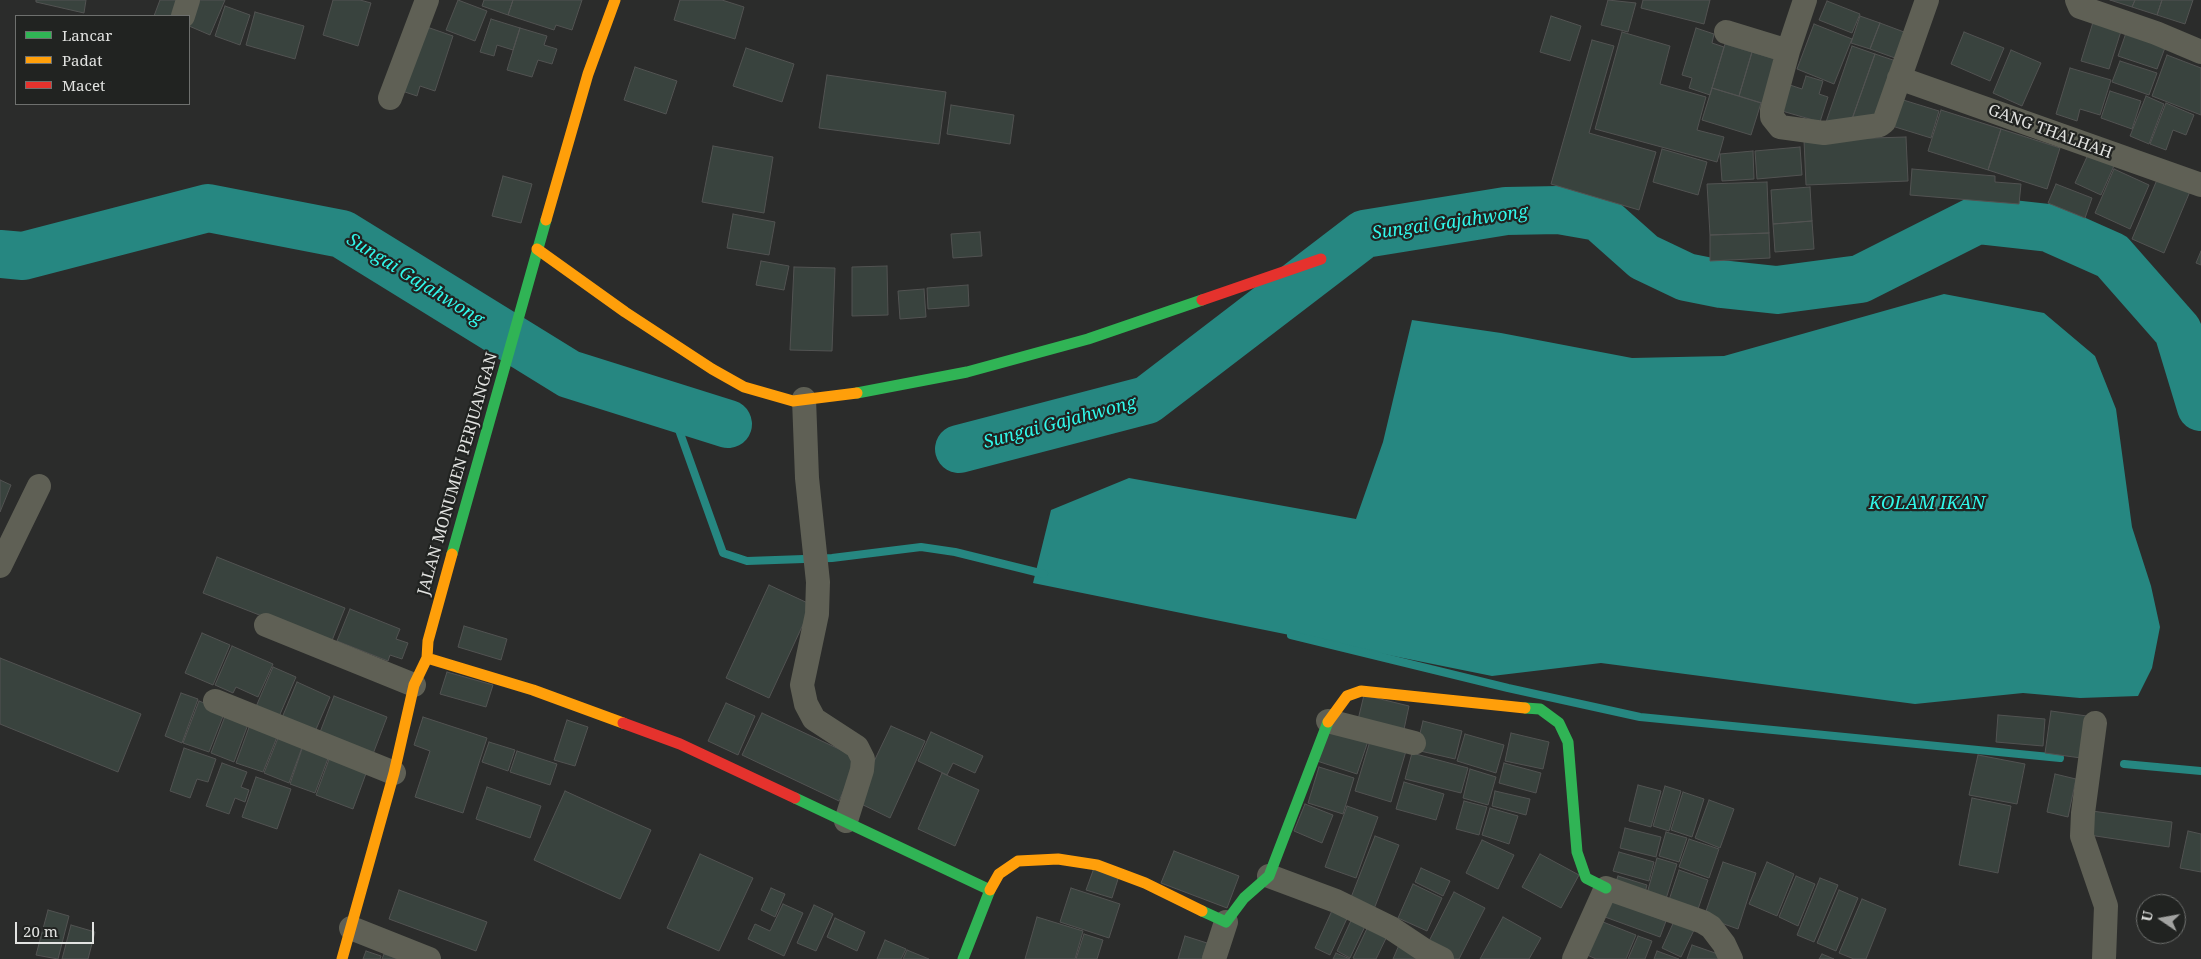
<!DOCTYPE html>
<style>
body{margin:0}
#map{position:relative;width:2201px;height:959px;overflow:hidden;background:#2b2c2b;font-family:"Noto Serif",serif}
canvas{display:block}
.legend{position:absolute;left:15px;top:15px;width:175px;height:90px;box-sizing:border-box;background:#212321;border:1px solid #6e706e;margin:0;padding:6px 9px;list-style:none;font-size:15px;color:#e2e3e1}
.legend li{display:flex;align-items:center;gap:10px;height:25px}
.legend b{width:25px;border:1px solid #6e706e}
.north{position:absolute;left:2136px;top:894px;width:50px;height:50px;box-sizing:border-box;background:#212321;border:1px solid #6e706e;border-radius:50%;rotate:282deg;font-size:14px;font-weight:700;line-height:20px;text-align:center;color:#e2e3e1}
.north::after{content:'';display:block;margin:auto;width:18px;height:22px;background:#a2a3a1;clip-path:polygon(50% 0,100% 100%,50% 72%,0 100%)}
.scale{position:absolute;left:15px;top:922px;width:79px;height:22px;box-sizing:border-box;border:2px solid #e2e3e1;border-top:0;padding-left:6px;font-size:15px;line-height:18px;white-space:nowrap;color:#e2e3e1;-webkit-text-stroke:4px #212321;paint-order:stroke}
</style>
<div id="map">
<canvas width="2201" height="959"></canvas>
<ul class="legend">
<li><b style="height:6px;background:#30b455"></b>Lancar</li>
<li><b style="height:6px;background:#ff9f0a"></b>Padat</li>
<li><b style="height:6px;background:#e5322d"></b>Macet</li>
</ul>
<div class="north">U</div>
<div class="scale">20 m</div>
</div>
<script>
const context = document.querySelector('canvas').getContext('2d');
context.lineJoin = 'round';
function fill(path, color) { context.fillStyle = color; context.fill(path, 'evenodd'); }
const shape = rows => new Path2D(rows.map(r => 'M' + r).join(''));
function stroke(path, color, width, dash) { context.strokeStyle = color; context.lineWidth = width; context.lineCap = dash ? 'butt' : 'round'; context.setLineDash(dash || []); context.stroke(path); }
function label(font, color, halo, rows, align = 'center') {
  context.font = font + ' "Noto Serif",serif'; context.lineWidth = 4.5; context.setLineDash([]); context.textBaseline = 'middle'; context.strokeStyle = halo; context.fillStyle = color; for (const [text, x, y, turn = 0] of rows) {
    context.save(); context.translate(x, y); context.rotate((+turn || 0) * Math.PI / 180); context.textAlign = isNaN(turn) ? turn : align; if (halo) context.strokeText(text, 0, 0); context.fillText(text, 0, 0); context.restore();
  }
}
fill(shape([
 [1944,294,2044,313,2095,356,2116,409,2132,527,2151,586,2160,627,2152,668,2138,696,2080,698,2023,693,1915,704,1601,663,1492,676,1033,583,1051,510,1129,478,1356,519,1383,442,1412,320,1501,333,1632,358,1724,356]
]), '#268781');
stroke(shape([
 [670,405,723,553,747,561,832,558,921,547,955,552,1044,574],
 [1291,635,1508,688,1640,717,2060,758],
 [2124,764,2201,771]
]), '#268781', 8);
stroke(shape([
 [0,254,23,256,208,208,342,234,569,374,728,424],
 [959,449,1147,400,1364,234,1506,211,1559,210,1599,217,1644,257,1686,277,1721,284,1777,290,1860,279,1977,220,2049,228,2112,256,2178,331,2201,407]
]), '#268781', 48);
const building = shape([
 [36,0,86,0,84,13,36,2,36,0],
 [160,0,184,0,179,16,154,16,160,0],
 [192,0,225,0,210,35,189,26,192,0],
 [333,0,360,0,371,3,358,46,323,35,333,0],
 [458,0,487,11,475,41,446,30,458,0],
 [484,0,513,0,508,15,482,6,484,0],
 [513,0,582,0,572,30,556,25,554,30,508,15,513,0],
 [680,0,722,0,744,7,735,39,674,20,680,0],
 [1608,0,1636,3,1628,32,1601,25,1608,0],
 [1643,0,1710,0,1704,24,1641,8,1643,0],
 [2110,0,2135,0,2132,7,2110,0],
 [2135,0,2162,0,2157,15,2132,7,2135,0],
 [2162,0,2193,0,2185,24,2157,15,2162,0],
 [1827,1,1860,14,1852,33,1819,20,1827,1],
 [225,6,250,15,240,45,215,36,225,6],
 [255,12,304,26,295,59,246,45,255,12],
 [1551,16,1581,26,1570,61,1540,52,1551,16],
 [1860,16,1880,23,1870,49,1851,43,1860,16],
 [491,19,520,28,513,50,497,45,494,56,480,52,491,19],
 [2094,19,2122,28,2109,69,2081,61,2094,19],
 [1880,23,1904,32,1895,58,1870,49,1880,23],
 [1814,24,1852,39,1834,84,1797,69,1814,24],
 [421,25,453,36,435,91,420,86,417,96,399,90,421,25],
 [520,28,547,36,544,45,557,49,552,64,538,60,532,77,507,70,520,28],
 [1696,28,1714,34,1712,43,1724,47,1710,95,1689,88,1692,78,1682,75,1696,28],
 [2127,30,2166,45,2157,69,2118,56,2127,30],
 [1622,32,1670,46,1660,84,1706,97,1697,130,1724,137,1717,162,1595,129,1622,32],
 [1964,32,2004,48,1990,81,1951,64,1964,32],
 [1592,40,1614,46,1589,133,1656,152,1639,210,1551,184,1592,40],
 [1725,44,1752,52,1739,96,1712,88,1725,44],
 [1852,46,1875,54,1851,122,1825,125,1852,46],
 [746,48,794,64,782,102,733,86,746,48],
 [2011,50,2041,63,2022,106,1993,93,2011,50],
 [1752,52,1779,60,1765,104,1739,96,1752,52],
 [1875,54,1896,61,1875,120,1851,122,1875,54],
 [2167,55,2201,68,2201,115,2152,96,2167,55],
 [2120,61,2157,73,2149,95,2112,82,2120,61],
 [635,67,677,81,666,114,624,100,635,67],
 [2070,68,2111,80,2100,115,2080,109,2077,121,2056,114,2070,68],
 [827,75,946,92,939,144,819,128,827,75],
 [1806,76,1823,81,1819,94,1828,97,1820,122,1782,111,1790,85,1802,89,1806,76],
 [1712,88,1761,103,1751,135,1702,120,1712,88],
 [2110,91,2141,101,2132,129,2101,118,2110,91],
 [2146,96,2164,104,2149,144,2130,136,2146,96],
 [1900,99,1939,111,1931,138,1892,126,1900,99],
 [2166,103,2194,115,2186,135,2173,130,2166,150,2150,144,2166,103],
 [951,105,1014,115,1010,144,947,134,951,105],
 [1941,110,2001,129,1988,170,1928,151,1941,110],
 [2001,129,2060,148,2047,189,1988,170,2001,129],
 [1906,137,1908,181,1806,185,1804,140,1906,137],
 [713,146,773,157,764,213,702,202,713,146],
 [1800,147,1802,175,1757,179,1755,151,1800,147],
 [2091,148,2117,159,2101,195,2075,183,2091,148],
 [1662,149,1707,162,1698,195,1653,182,1662,149],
 [1753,151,1754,179,1722,181,1720,154,1753,151],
 [1912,169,1995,176,1995,182,2021,184,2019,204,1910,195,1912,169],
 [2114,169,2149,185,2130,229,2095,213,2114,169],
 [2159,175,2191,189,2164,253,2132,239,2159,175],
 [503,176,532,184,521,223,492,216,503,176],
 [1767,182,1769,233,1710,235,1707,184,1767,182],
 [2056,184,2092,198,2085,218,2048,203,2056,184],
 [1810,187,1812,221,1773,224,1771,190,1810,187],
 [733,214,775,222,769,255,727,248,733,214],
 [1812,221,1814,249,1775,252,1773,224,1812,221],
 [980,232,982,256,953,258,951,234,980,232],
 [1769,233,1770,258,1710,261,1710,235,1769,233],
 [2201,251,2201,265,2196,263,2201,251],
 [761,261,789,266,784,290,756,285,761,261],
 [887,266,888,315,852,316,852,267,887,266],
 [794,267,835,268,832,351,790,350,794,267],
 [968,285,969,306,928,309,927,288,968,285],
 [924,289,926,317,900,319,898,291,924,289],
 [0,480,11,485,0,512,0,480],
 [217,557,345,608,331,643,203,593,217,557],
 [769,585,812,605,769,698,726,678,769,585],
 [350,609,400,629,396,639,408,643,402,659,390,655,388,661,337,641,350,609],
 [464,626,507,639,501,660,458,647,464,626],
 [202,633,230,645,213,685,185,673,202,633],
 [232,646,273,664,258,697,236,687,233,693,215,685,232,646],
 [0,658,141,714,118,772,0,724,0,658],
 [273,667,296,677,278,719,255,709,273,667],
 [447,672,493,685,486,707,440,694,447,672],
 [297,682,330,697,314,734,281,720,297,682],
 [181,693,198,699,182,743,165,736,181,693],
 [1364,695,1409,706,1403,734,1357,724,1364,695],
 [334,696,387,717,370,762,317,740,334,696],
 [199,701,225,711,209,752,183,743,199,701],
 [726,703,755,716,738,755,708,741,726,703],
 [227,711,250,719,234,762,211,753,227,711],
 [2051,711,2087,716,2081,758,2045,753,2051,711],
 [762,713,858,758,839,801,742,755,762,713],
 [1998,715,2045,719,2043,746,1996,742,1998,715],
 [423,717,487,738,463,813,415,797,430,751,414,745,423,717],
 [567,720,588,727,575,766,554,760,567,720],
 [1423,721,1462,731,1455,759,1416,750,1423,721],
 [251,722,279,732,263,772,236,763,251,722],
 [891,726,925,741,890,818,855,801,891,726],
 [1327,728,1368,741,1357,774,1317,761,1327,728],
 [931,732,983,756,975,773,953,763,947,775,918,761,931,732],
 [280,733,304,742,289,783,264,773,280,733],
 [1511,733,1549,742,1543,769,1505,761,1511,733],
 [1465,734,1504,745,1496,773,1457,761,1465,734],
 [1370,741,1406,751,1391,802,1355,791,1370,741],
 [489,742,515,750,508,771,482,762,489,742],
 [304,743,330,753,315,793,290,784,304,743],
 [184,748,216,759,208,782,197,779,190,798,170,791,184,748],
 [517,751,557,764,550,785,510,772,517,751],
 [1412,753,1468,768,1461,793,1405,779,1412,753],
 [331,754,368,768,353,809,316,795,331,754],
 [1978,755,2025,764,2017,804,1969,795,1978,755],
 [222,763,247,772,241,787,249,790,245,802,235,798,229,814,206,806,222,763],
 [1504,763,1541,773,1536,793,1499,783,1504,763],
 [1319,767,1354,778,1343,814,1308,803,1319,767],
 [1470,769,1496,777,1488,805,1463,798,1470,769],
 [942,773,979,790,955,846,918,829,942,773],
 [2055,774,2076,779,2068,817,2047,812,2055,774],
 [256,777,291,789,277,829,242,817,256,777],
 [1404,782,1444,794,1436,820,1396,809,1404,782],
 [1638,785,1661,791,1651,827,1629,821,1638,785],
 [1665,786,1681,791,1669,831,1653,826,1665,786],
 [487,787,541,806,530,838,476,819,487,787],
 [565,791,651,830,620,899,534,860,565,791],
 [1495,791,1530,799,1526,815,1492,806,1495,791],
 [1683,792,1704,799,1692,837,1671,830,1683,792],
 [1972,798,2011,806,1998,873,1959,865,1972,798],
 [1709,800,1734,809,1720,848,1695,838,1709,800],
 [1464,801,1487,807,1479,835,1456,829,1464,801],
 [1305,804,1333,815,1322,843,1294,831,1305,804],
 [1347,806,1378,817,1356,878,1325,867,1347,806],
 [1490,808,1518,816,1509,844,1482,835,1490,808],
 [2092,811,2172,822,2169,847,2089,835,2092,811],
 [1625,828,1661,837,1656,857,1620,848,1625,828],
 [2188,831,2201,834,2201,872,2180,868,2188,831],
 [1666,832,1687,838,1679,862,1659,856,1666,832],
 [1375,836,1399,845,1374,909,1350,900,1375,836],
 [1689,839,1719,849,1709,878,1679,867,1689,839],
 [1482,840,1514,855,1498,889,1466,873,1482,840],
 [1174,851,1239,876,1227,908,1161,883,1174,851],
 [1619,852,1654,862,1649,881,1613,871,1619,852],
 [700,854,753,878,719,951,667,928,700,854],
 [1540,854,1579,875,1561,908,1522,887,1540,854],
 [1657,858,1677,864,1665,902,1646,897,1657,858],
 [1723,862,1756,873,1738,929,1704,917,1723,862],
 [1767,862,1794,874,1777,916,1749,904,1767,862],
 [1094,868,1119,876,1112,898,1086,890,1094,868],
 [1421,868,1450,881,1443,896,1415,882,1421,868],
 [1679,870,1708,880,1697,912,1668,903,1679,870],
 [1618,876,1647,885,1644,896,1614,887,1618,876],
 [1796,876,1815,884,1798,926,1779,917,1796,876],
 [1820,878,1838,885,1814,942,1797,935,1820,878],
 [1413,884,1442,898,1427,931,1398,918,1413,884],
 [771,888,785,894,775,917,761,910,771,888],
 [1071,888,1120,904,1109,938,1060,922,1071,888],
 [399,890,487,922,476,951,389,919,399,890],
 [1839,890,1858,898,1836,951,1817,943,1839,890],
 [1454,892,1485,908,1459,959,1445,959,1425,949,1454,892],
 [1862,899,1886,909,1866,959,1854,959,1839,953,1862,899],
 [1611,901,1666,921,1660,937,1605,917,1611,901],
 [783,904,803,913,784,956,748,939,755,924,770,931,783,904],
 [1335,904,1350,912,1330,955,1315,948,1335,904],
 [814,905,833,914,816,951,797,943,814,905],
 [48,910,69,916,58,959,36,955,48,910],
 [1354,914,1368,920,1350,958,1337,951,1354,914],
 [1037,917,1083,931,1075,959,1025,959,1037,917],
 [1503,917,1541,938,1529,959,1480,959,1503,917],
 [835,918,865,932,857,951,827,937,835,918],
 [1675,919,1695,928,1681,957,1662,948,1675,919],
 [1371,920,1390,930,1376,959,1355,959,1353,958,1371,920],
 [1598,920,1636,935,1626,959,1596,959,1585,954,1598,920],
 [71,925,95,932,88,959,62,959,71,925],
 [1084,934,1103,940,1097,959,1076,959,1084,934],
 [1185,936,1207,943,1202,959,1178,959,1185,936],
 [1638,936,1652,941,1645,959,1628,959,1638,936],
 [885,940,906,949,901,959,877,959,885,940],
 [1399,945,1429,959,1393,959,1399,945],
 [1692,945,1724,956,1723,959,1687,959,1692,945],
 [907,950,929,959,903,959,907,950],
 [366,951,381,956,380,959,363,959,366,951],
 [1657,951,1679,959,1654,959,1657,951],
 [1336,953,1350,959,1333,959,1336,953],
 [384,954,399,959,382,959,384,954],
 [1822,954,1834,959,1819,959,1822,954]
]);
fill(building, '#39433e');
stroke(building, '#525352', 1);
stroke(shape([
 [1805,0,1788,51,1772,110,1772,117,1780,127,1824,133,1880,125,1884,122,1927,0],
 [2077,0,2080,7,2156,33,2201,52],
 [183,16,188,0],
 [1726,32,1788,51],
 [1899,78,2201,185],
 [390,98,427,0],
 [804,399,807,478,818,582,817,614,802,685,806,704,814,719,857,747,863,759,862,770,846,821],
 [0,566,39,486],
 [266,625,414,685],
 [215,701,394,773],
 [1328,721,1414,743],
 [2095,723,2083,813,2082,836,2106,906,2104,959],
 [1269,876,1336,901,1391,928,1424,950,1442,959],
 [351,928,429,959],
 [1214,959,1226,922],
 [1574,959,1606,888,1703,922,1711,927,1724,944,1731,959]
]), '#5f6055', 24);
stroke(shape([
 [857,393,967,372,1088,339,1202,300],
 [452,554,546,220],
 [1525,708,1540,709,1559,723,1568,742,1577,852,1586,878,1606,888],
 [795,798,990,890,963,959],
 [1202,911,1226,922,1244,898,1269,876,1328,722]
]), '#30b455', 11);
stroke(shape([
 [546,220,588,74,615,0],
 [537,249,625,312,712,369,744,387,793,401,857,393],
 [427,658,533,690,623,723],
 [1328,722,1347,696,1361,691,1525,708],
 [990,890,999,874,1018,861,1058,859,1097,865,1145,883,1202,911],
 [342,959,394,773,414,685,427,658,428,641,452,554]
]), '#ff9f0a', 11);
stroke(shape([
 [1202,300,1321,259],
 [623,723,680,744,795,798]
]), '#e5322d', 11);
label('16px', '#e2e3e1', '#212321', [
 ["GANG THALHAH",2050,132,20],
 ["JALAN MONUMEN PERJUANGAN",458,474,-74]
]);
label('italic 18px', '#30f7ea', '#212321', [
 ["Sungai Gajahwong",1450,223,-8],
 ["Sungai Gajahwong",415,280,32],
 ["Sungai Gajahwong",1060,423,-15],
 ["KOLAM IKAN",1927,504]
]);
</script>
